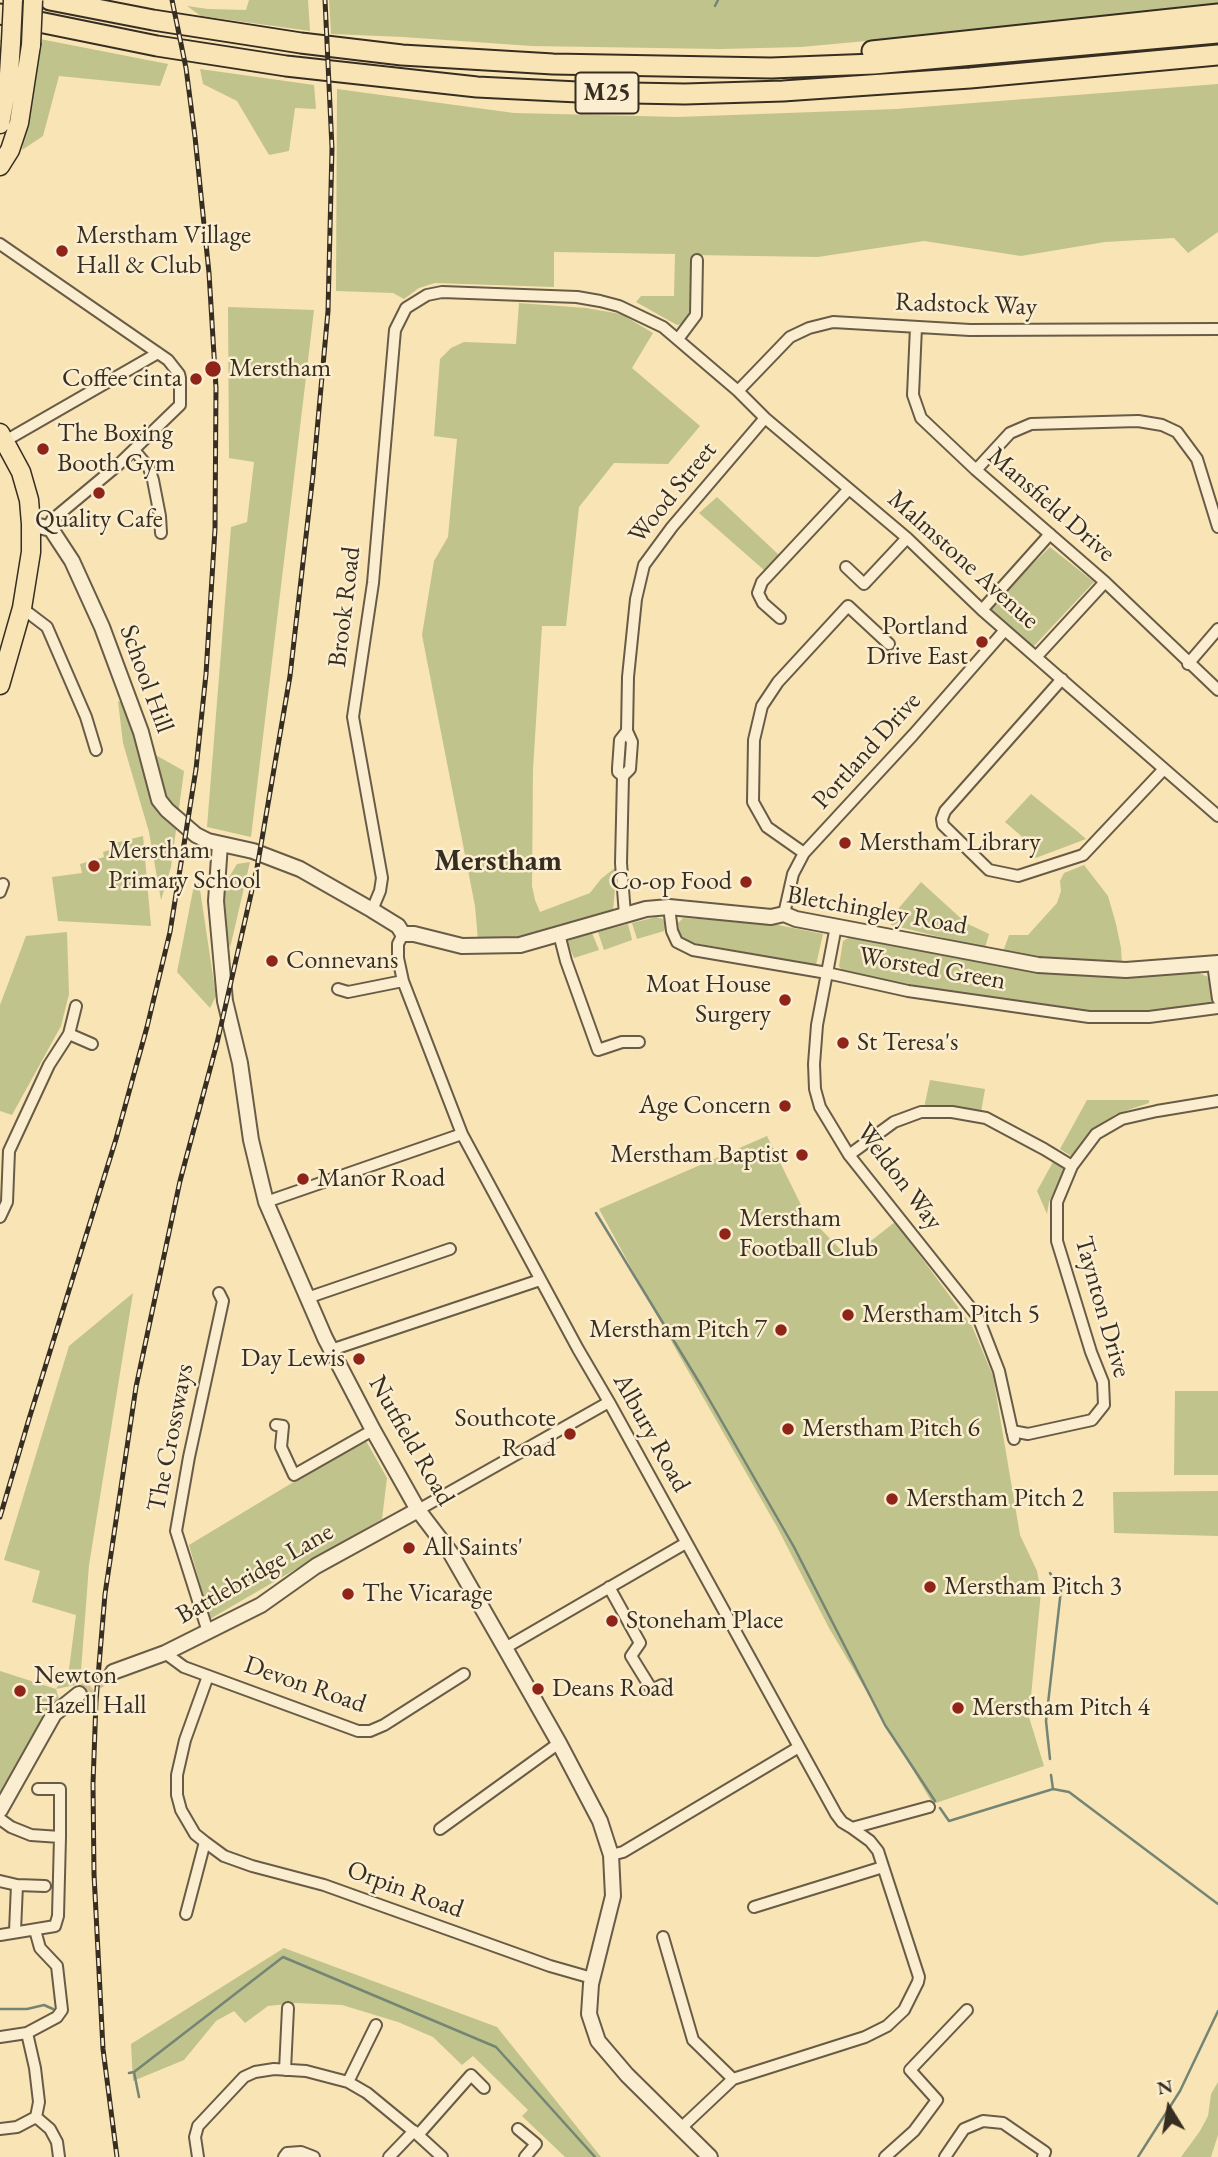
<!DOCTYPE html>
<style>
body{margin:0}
#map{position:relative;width:1218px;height:2157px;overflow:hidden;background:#f9e4b5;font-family:"EB Garamond",serif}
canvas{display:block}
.north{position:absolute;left:1134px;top:2073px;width:70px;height:70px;-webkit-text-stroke:5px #fbedcf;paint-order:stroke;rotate:349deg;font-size:19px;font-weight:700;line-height:28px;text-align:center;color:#372e22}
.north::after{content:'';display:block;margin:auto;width:24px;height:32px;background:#372e22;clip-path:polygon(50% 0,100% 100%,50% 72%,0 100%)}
</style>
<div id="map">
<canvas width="1218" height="2157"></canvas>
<div class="north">N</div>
</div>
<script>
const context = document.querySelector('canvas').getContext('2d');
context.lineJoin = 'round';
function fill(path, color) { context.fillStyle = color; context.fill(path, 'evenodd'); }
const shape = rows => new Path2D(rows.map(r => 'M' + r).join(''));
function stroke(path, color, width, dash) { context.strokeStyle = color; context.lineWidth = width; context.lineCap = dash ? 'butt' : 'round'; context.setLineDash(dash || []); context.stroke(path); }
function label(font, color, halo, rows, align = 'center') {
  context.font = font + ' "EB Garamond",serif'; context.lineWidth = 5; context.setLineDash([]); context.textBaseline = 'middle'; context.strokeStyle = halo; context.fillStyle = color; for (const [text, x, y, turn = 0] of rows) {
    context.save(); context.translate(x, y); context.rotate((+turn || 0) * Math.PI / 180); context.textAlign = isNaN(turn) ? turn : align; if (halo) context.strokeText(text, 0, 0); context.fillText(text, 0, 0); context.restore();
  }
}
fill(shape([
 [249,0,308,0,310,31,201,16,187,6,208,9,246,10],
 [329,0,1218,0,1218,5,942,34,801,47,720,49,532,46,403,37,331,34],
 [40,39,168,64,160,86,59,76,43,136,22,150],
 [200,69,314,85,316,109,295,108,289,151,269,155,237,101,203,84],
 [1218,84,1218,232,1188,253,1174,238,1105,242,1021,256,924,241,818,257,694,255,691,313,682,324,677,325,636,302,641,296,674,296,675,254,554,252,554,287,435,283,419,288,404,299,393,293,336,291,337,89,514,113,678,117,896,109],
 [519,303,586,308,621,314,653,333,632,368,700,426,668,464,614,463,579,507,566,626,542,626,533,769,532,886,535,900,540,912,582,896,590,893,601,879,617,866,613,911,512,939,478,940,475,906,422,635,434,561,448,537,457,439,434,436,440,359,451,348,464,342,516,344],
 [228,307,314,310,251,837,207,827,231,527,247,522,254,462,229,458],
 [717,497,779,555,764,570,699,513],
 [1050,547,1094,582,1033,647,988,608],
 [118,701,123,703,152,753,184,771,171,867,161,900,149,832,123,743],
 [1031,794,1077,831,1086,839,1033,859,1034,847,1005,822],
 [143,836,151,926,58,921,52,877,82,873,80,864,104,857,103,852,116,848,115,843],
 [250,862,230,948,222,908,223,887,237,864],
 [1084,865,1108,896,1116,924,1121,948,1122,965,1034,960,1003,952,1009,935,1028,935,1057,903,1061,891,1060,881,1064,873],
 [197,870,216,996,210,1008,177,972],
 [921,882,966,923,989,934,985,948,891,925,892,916],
 [656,917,663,919,666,925,664,931,637,939,632,923],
 [683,918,768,923,823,934,816,965,689,942,679,935,678,923],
 [628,924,632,940,604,950,598,932],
 [67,932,69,994,61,1026,12,1115,0,1111,0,1005,26,936],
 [592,933,599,950,574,958,567,941],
 [852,936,1021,968,1079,976,1199,973,1208,977,1212,999,1209,1005,1149,1013,1057,1011,843,972,839,966,843,941],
 [930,1080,985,1089,981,1112,950,1105,924,1108],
 [1087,1100,1149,1100,1149,1103,1116,1114,1089,1132,1071,1156,1060,1149],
 [767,1136,805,1213,849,1258,895,1222,972,1326,993,1376,1020,1535,1037,1571,1041,1592,1029,1717,1044,1766,933,1804,829,1628,777,1527,679,1355,599,1209],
 [1053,1162,1065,1168,1049,1202,1047,1214,1037,1191],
 [133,1293,89,1565,80,1684,56,1689,60,1703,0,1802,0,1671,56,1689,69,1669,76,1615,32,1602,40,1571,4,1560,69,1346],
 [1175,1391,1218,1391,1218,1475,1174,1475],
 [365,1439,387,1478,382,1519,210,1619,189,1545],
 [1218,1491,1218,1536,1114,1533,1113,1492],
 [284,1948,497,2027,601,2157,565,2157,522,2116,528,2110,473,2056,462,2065,433,2037,398,2022,342,2005,296,2003,268,2006,245,2023,234,2011,216,2021,184,2060,133,2081,131,2044],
 [1218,2082,1218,2135,1211,2157,1181,2157,1200,2131,1208,2116,1211,2094]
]), '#c0c38b');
stroke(shape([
 [715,6,718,0],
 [596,1213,702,1387,794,1547,885,1725,935,1801],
 [1050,1759,1046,1721,1061,1590,1050,1573],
 [1051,1775,1053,1789],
 [940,1808,949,1821,1053,1789,1069,1792,1218,1904],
 [0,2009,27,2009,44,2005,53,2009],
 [134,2072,283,1957,496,2047,595,2157],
 [129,2073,134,2072,139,2097],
 [1138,2157,1180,2091,1218,2011]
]), '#758575', 2.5);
stroke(shape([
 [79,1694,113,1672]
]), '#d2c098', 14, [14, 7]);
const minor = shape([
 [0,244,168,360,179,374,180,378,180,405,118,465,52,520,48,527],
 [916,327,913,395,921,418,976,470,1105,582,1218,690],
 [678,339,696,315,697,260],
 [738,391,790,337,809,328,833,322,970,330,1218,329],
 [5,441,158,353],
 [134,450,149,468,153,480,160,516,161,533],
 [976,470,1010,433,1031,424,1138,421,1162,425,1177,432,1197,459,1218,527],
 [846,567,864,584,907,538],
 [22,608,47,627,86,717,96,750],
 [982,610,1050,534],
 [780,618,763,603,758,593,762,582,848,490],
 [1037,656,1105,582],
 [1188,664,1218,629],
 [1062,679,945,811,942,819,943,825,989,870,1018,876,1083,855,1164,769],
 [623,776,630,769,632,742,627,731,628,677,636,599,644,565,672,527,765,418],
 [804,853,767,827,753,802,754,740,762,706,778,682,848,606,889,644],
 [0,892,3,884],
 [669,907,672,931,677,942,693,950,827,973,908,991,1089,1017,1149,1017,1218,1008],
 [372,910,380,891,382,878,353,717,373,583,395,330,406,308,427,295,442,292,577,297,600,301,619,306,663,327,738,391,765,418,907,538,982,610,1218,816],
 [784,914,793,874,804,853,913,735,1005,630],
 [625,915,621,863,623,776,618,772,618,768,620,740,627,731],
 [836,926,817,1025,814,1064,815,1089,820,1107,849,1155,978,1317,999,1371,1014,1439],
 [403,934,398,944,398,958,403,981,462,1134,578,1349,609,1402,836,1814,842,1822,852,1828,929,1807],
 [559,934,566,961,598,1050,622,1042,639,1042],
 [1213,964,1218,999],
 [338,989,348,992,403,981],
 [69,1034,92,1044],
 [849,1155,894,1122,921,1112,952,1112,986,1118,1044,1149,1072,1166],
 [266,1202,462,1134],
 [0,1217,7,1202,9,1151,49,1065,69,1034,76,1006],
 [307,1298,450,1249],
 [331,1350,540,1280],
 [276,1425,283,1426,281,1447,294,1475,373,1430],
 [1012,1431,1028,1434,1092,1420,1104,1405,1103,1382,1091,1352,1057,1241,1057,1202,1072,1166,1096,1134,1122,1119,1157,1111,1218,1101],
 [418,1510,609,1402],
 [609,1587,640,1643,631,1656,652,1690,662,1685],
 [208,1632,176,1531,189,1457,223,1301,219,1293],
 [505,1648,686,1543],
 [165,1653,184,1667,358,1731,370,1731,384,1725,464,1674],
 [208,1676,185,1740,177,1775,177,1795,181,1810,195,1834,205,1842,224,1856,252,1866,324,1885,550,1966,592,1978],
 [38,1789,60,1789,60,1837],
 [0,1819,11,1827,31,1835,60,1837,58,1916,55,1926,0,1935],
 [440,1829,559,1743],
 [611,1855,623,1852,799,1747],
 [0,1881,17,1885,45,1886],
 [754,1907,883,1867],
 [186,1914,205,1842],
 [15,1931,17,1885],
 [663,1937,693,2040,733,2079],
 [0,2037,27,2033,57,2017,62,2010,57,1966,40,1948,35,1930],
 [285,2070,288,2008],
 [348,2082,376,2025],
 [36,2117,50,2129,57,2142,59,2157],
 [0,2129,17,2127,36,2117,39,2102,35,2068,27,2033],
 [518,2129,536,2144,525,2157],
 [680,2129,733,2079,865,2037,887,2026,904,2010,918,1982,919,1977,878,1851,870,1841,852,1828],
 [198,2157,195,2137,198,2126,244,2077,255,2072,274,2069,306,2071,348,2082,367,2093,418,2135],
 [284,2157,287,2153,301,2152,314,2157],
 [389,2157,414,2131],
 [442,2157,418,2135,471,2075,484,2088],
 [885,2157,914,2131,937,2100,910,2070,967,2010],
 [945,2157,964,2129,983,2121,1003,2123,1045,2152,1043,2157]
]);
const tertiary = shape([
 [31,524,51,529,72,561,102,627,141,732,159,800,167,810,196,835,208,841,253,851,300,869,372,910,398,926,403,934,414,934,462,946,520,945,646,909,669,907,771,917,784,914,796,919,1038,965,1126,970,1218,963],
 [220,844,216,901,225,1001,240,1063,251,1140,266,1202,325,1338,373,1430,418,1510,450,1552,505,1648,559,1743,600,1821,611,1855,613,1896,591,1984,589,2014,598,2041,627,2075,710,2157],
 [113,1672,165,1653,261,1605,316,1566,418,1510],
 [0,1810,54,1714,79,1694]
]);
const primary = shape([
 [0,124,9,74,11,42],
 [0,166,10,150,19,123,31,45],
 [0,433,21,472,29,500,31,524,31,552,22,608,0,685]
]);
const motorway = shape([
 [50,0,153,20,301,43,402,55,553,64,771,68,874,64,1218,33],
 [0,14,157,46,286,66,477,87,578,92,685,94,783,91,970,78,1218,55],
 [872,51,1218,14]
]);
stroke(minor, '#685c47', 14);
stroke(tertiary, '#685c47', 18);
stroke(primary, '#372e22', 21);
stroke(motorway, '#372e22', 23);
stroke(minor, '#fbedcf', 10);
stroke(tertiary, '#fbedcf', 14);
stroke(primary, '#f9e4b5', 18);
stroke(motorway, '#f9e4b5', 19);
const rail = shape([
 [0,1517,29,1419,116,1139,147,1027,170,932,196,769,206,674,215,529,216,388,209,273,195,137,186,68,172,0],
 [117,2157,103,2049,94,1874,93,1784,96,1701,105,1594,136,1387,180,1181,217,1043,257,868,290,676,313,475,328,311,332,148,325,0]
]);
stroke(rail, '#372e22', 5);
stroke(rail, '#fbedcf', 2.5, [8]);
const primaryBridge = shape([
 [11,42,13,0],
 [31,45,33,0]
]);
stroke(primaryBridge, '#372e22', 21, []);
stroke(primaryBridge, '#f9e4b5', 18);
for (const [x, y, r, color] of [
 [62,251,7,"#8f2418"],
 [213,369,9,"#8f2418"],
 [196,379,7,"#8f2418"],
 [43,449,7,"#8f2418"],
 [99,493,7,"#8f2418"],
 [982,642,7,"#8f2418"],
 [845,843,7,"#8f2418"],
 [94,866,7,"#8f2418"],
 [746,882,7,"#8f2418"],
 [272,961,7,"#8f2418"],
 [785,1000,7,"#8f2418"],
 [843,1043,7,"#8f2418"],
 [785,1106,7,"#8f2418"],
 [802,1155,7,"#8f2418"],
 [303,1179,7,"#8f2418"],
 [725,1234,7,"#8f2418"],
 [848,1315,7,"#8f2418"],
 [781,1330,7,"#8f2418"],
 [359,1359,7,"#8f2418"],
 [788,1429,7,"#8f2418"],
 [570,1434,7,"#8f2418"],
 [892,1499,7,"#8f2418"],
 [409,1548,7,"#8f2418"],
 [930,1587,7,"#8f2418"],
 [348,1594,7,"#8f2418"],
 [612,1621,7,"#8f2418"],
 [538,1689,7,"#8f2418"],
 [20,1691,7,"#8f2418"],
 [958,1708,7,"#8f2418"]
]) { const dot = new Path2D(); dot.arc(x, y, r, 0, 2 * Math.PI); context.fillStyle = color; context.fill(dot); stroke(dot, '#fbedcf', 2.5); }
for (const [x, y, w] of [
 [607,93,63]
]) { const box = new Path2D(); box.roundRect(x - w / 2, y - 20.5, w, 41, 5); context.fillStyle = '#fbedcf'; context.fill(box); stroke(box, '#372e22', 2); }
label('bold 24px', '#372e22', null, [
 ["M25",607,93]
]);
label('26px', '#372e22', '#fbedcf', [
 ["Merstham Village",76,236],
 ["Hall & Club",76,266],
 ["Merstham",229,369],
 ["Coffee cinta",182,379,"right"],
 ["The Boxing",57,434],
 ["Booth Gym",57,464],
 ["Quality Cafe",99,520,"center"],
 ["Portland",968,627,"right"],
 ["Drive East",968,657,"right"],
 ["Merstham Library",859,843],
 ["Merstham",108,851],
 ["Primary School",108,881],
 ["Co-op Food",732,882,"right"],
 ["Connevans",286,961],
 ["Moat House",771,985,"right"],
 ["Surgery",771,1015,"right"],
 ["St Teresa's",857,1043],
 ["Age Concern",771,1106,"right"],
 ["Merstham Baptist",788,1155,"right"],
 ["Manor Road",317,1179],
 ["Merstham",739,1219],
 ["Football Club",739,1249],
 ["Merstham Pitch 5",862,1315],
 ["Merstham Pitch 7",767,1330,"right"],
 ["Day Lewis",345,1359,"right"],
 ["Southcote",556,1419,"right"],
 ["Road",556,1449,"right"],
 ["Merstham Pitch 6",802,1429],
 ["Merstham Pitch 2",906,1499],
 ["All Saints'",423,1548],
 ["Merstham Pitch 3",944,1587],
 ["The Vicarage",362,1594],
 ["Stoneham Place",626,1621],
 ["Newton",34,1676],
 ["Hazell Hall",34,1706],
 ["Deans Road",552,1689],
 ["Merstham Pitch 4",972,1708]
], 'left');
label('26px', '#372e22', '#fbedcf', [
 ["Radstock Way",966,305,2],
 ["Wood Street",673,493,-51],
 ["Mansfield Drive",1051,505,41],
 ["Malmstone Avenue",963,560,42],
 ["Brook Road",345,607,-83],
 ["School Hill",146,679,70],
 ["Portland Drive",867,751,-48],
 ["Bletchingley Road",877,911,10],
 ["Worsted Green",932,969,10],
 ["Weldon Way",899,1177,53],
 ["Taynton Drive",1102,1307,74],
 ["Albury Road",651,1433,61],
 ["The Crossways",171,1438,-79],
 ["Nutfield Road",411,1441,60],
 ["Battlebridge Lane",255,1574,-30],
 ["Devon Road",305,1685,19],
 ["Orpin Road",405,1890,20]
]);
label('bold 30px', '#372e22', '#fbedcf', [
 ["Merstham",498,862]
]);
</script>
